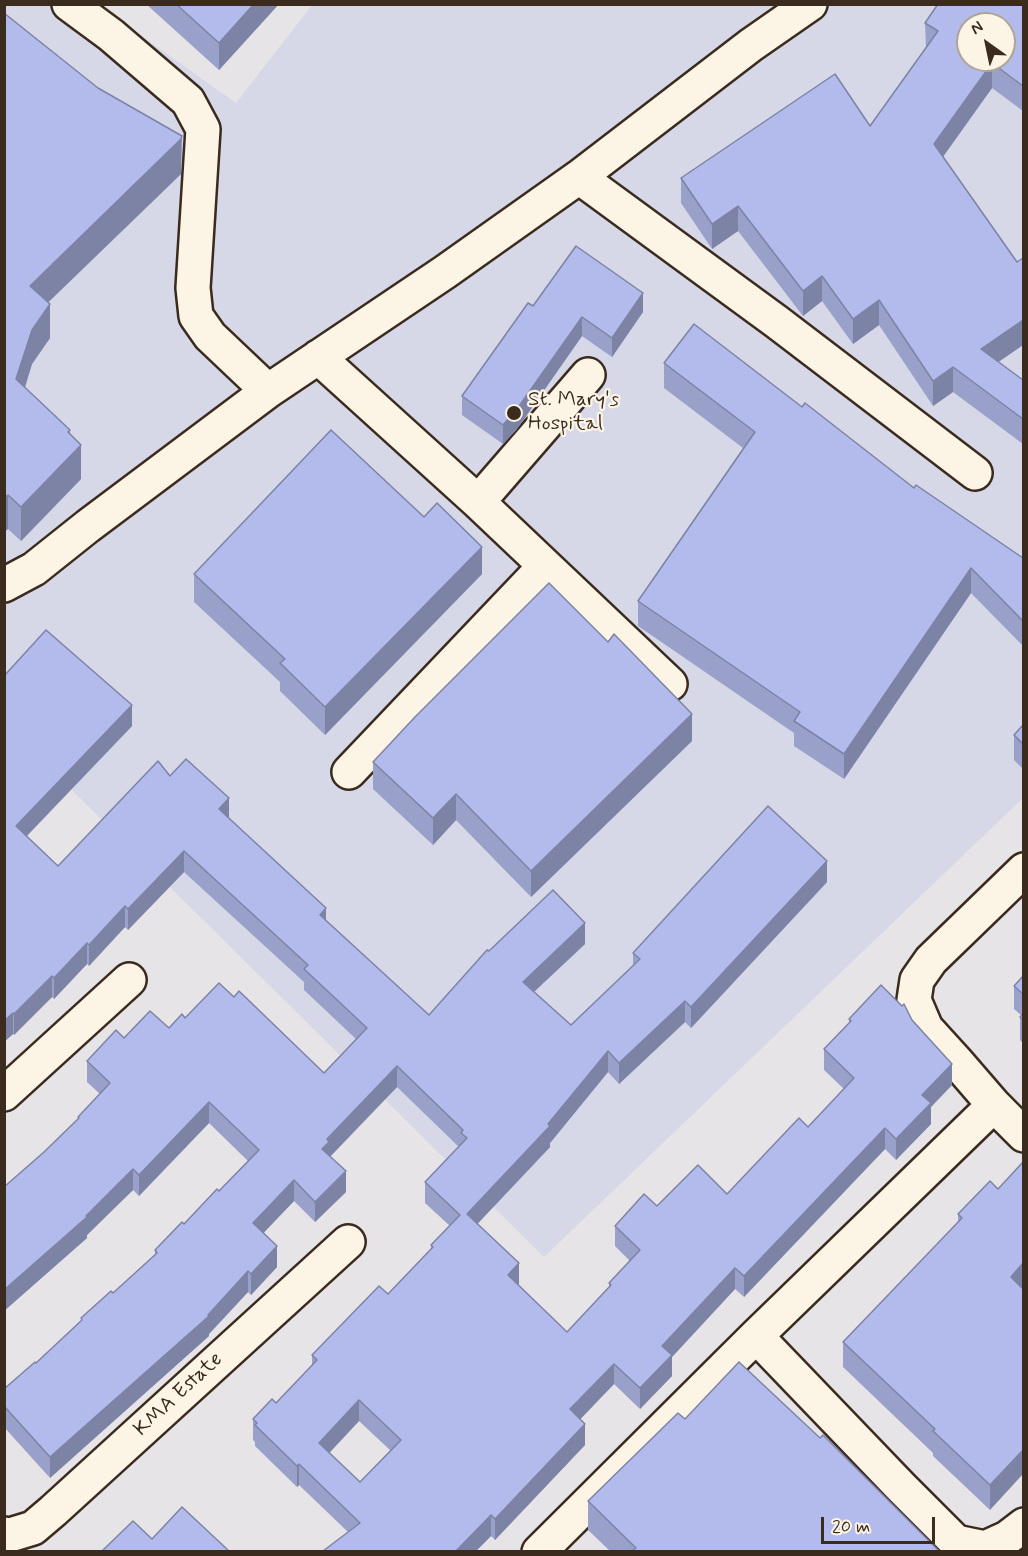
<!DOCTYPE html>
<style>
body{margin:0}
#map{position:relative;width:1028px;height:1556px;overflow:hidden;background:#e6e4e7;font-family:Mynerve,sans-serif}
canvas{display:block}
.frame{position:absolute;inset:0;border:6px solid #3b2a1e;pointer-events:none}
.north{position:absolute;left:956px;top:12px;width:60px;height:60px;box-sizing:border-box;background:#fcf5e5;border:2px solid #afa495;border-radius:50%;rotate:327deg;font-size:16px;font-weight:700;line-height:24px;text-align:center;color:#3b2a1e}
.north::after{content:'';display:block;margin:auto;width:21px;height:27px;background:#3b2a1e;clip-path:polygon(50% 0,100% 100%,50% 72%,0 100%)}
.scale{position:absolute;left:821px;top:1517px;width:114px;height:27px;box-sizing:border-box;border:3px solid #3b2a1e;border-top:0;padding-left:8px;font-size:18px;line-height:21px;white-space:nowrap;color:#3b2a1e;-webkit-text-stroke:4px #fcf5e5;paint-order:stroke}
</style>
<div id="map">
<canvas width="1028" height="1556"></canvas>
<div class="frame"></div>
<div class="north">N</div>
<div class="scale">20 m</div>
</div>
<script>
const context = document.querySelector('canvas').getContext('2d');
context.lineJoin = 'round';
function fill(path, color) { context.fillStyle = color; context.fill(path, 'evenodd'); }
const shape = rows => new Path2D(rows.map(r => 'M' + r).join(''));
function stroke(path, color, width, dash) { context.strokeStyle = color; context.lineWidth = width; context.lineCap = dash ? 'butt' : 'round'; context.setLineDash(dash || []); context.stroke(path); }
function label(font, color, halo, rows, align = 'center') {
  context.font = font + ' Mynerve,sans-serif'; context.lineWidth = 4.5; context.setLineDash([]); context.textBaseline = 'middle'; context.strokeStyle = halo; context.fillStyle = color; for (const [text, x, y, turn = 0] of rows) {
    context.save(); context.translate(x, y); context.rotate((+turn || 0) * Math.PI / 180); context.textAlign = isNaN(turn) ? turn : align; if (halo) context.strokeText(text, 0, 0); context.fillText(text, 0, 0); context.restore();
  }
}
fill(shape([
 [4,5,98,5,236,103,312,5,1023,5,1023,798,544,1257,5,724],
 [968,24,1004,24,1004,60,968,60]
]), '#d6d8e8');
const minor = shape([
 [69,4,111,35,188,101,203,129,193,288,196,316,210,336,268,391],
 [579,177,777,322,975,473],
 [318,357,478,502,670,684],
 [478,502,588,375],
 [4,585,34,569,88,526,268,391,445,272,579,177,751,45,810,4],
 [349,772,545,566],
 [4,1094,129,980],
 [994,1105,1024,1135],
 [756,1336,901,1487,956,1542,985,1548,1007,1538,1024,1525],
 [4,1534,10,1535,33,1528,53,1511,348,1242],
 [539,1552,756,1336,994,1105,956,1061,926,1028,914,1000,917,980,931,960,1024,870]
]);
stroke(minor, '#3b2a1e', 38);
stroke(minor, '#fcf5e5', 33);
fill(shape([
 [146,4,279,4,219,70],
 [1023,4,1023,111,992,88,943,157,1023,345,998,362,1023,380,1023,444,953,392,933,406,879,325,853,344,822,301,803,316,738,231,712,249,681,203,681,178,870,126,926,48,925,23],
 [4,13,181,174,48,302,50,338,32,364,25,388,70,434,81,479,21,541,8,529,4,532],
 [533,306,643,312,612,357,582,336,517,429,503,444,462,415,462,396],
 [664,363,802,407,914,488,1023,558,1023,646,971,593,844,779,794,746,794,733,638,626,638,601,743,448,664,388],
 [194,574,482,574,325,735,280,691,280,682,194,602],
 [4,676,132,726,27,836,58,866,170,776,229,818,326,920,429,1015,489,951,585,944,534,992,571,1025,633,967,633,953,827,882,691,1028,685,1022,619,1084,608,1072,550,1143,550,1147,477,1224,519,1284,518,1285,567,1332,609,1288,609,1283,630,1261,615,1246,615,1226,657,1206,727,1194,808,1127,844,1089,824,1070,824,1049,849,1024,849,1019,912,1020,952,1085,931,1107,931,1124,896,1160,885,1149,744,1297,735,1289,672,1357,672,1376,640,1409,614,1384,580,1419,585,1445,495,1540,491,1536,476,1551,323,1551,348,1532,299,1485,297,1487,255,1446,255,1442,253,1440,253,1419,276,1403,312,1365,312,1355,388,1294,431,1249,431,1245,450,1226,425,1203,425,1182,459,1147,397,1087,330,1156,346,1192,315,1222,294,1201,263,1233,277,1267,251,1295,248,1292,209,1334,209,1336,50,1478,4,1427,4,1389,36,1363,81,1321,81,1318,113,1293,155,1255,155,1250,219,1191,248,1161,209,1123,139,1196,133,1190,87,1235,87,1238,4,1311,4,1187,44,1152,78,1119,78,1117,100,1094,87,1082,87,1061,124,1038,169,1028,185,1018,234,997,324,1073,356,1039,304,990,304,982,184,872,128,930,125,927,89,966,87,964,54,999,52,997,14,1035,13,1034,4,1042],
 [359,1421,391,1451,360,1482,329,1453],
 [1023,725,1023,769,1014,760,1014,735],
 [692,741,531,897,456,820,433,845,373,789,373,762],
 [1023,976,1023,1043,1020,1040,1020,1017,1022,1016,1014,1009,1014,986],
 [990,1181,1023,1288,990,1510,933,1456,933,1453,843,1367,843,1342,958,1223,958,1214],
 [685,1419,939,1551,610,1551,588,1530,588,1501]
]), '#99a1cb');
fill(shape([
 [254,4,279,4,219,70,219,43],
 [992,63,992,88,934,169,934,144],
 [182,136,181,174,30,320,30,286],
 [738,206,738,231,712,249,712,224],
 [822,276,822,301,803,316,803,291],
 [643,293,643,312,612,357,612,338],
 [879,300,879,325,853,344,853,319],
 [50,304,50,338,32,364,16,414,16,379,32,330],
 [582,317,582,336,517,429,503,444,503,425],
 [1023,320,1023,345,981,374,981,349],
 [953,367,953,392,933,406,933,381],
 [70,430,70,457,81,445,81,479,21,541,21,507],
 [8,495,8,529,4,532,4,498],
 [482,547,482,574,325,735,325,707],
 [971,568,971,593,844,779,844,754],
 [132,705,132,726,16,847,16,826],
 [692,714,692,741,531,897,531,871],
 [456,794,456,820,433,845,433,818],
 [229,798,229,819,219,809],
 [184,851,184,872,128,930,128,909],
 [827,861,827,882,691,1028,691,1007],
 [125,906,125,927,89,966,89,945],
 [326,908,326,929,320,915],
 [585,923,585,944,523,1002,523,982],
 [87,943,87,964,54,999,54,978],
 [52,976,52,997,14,1035,14,1014],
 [685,1001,685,1022,619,1084,619,1063],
 [13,1013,13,1034,4,1042,4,1021],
 [608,1051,608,1072,550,1143,550,1147,467,1235,467,1214,548,1124],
 [952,1064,952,1085,931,1107,931,1124,896,1160,896,1139,922,1095],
 [397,1066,397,1087,329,1158,322,1149,327,1139],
 [209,1102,209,1123,139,1196,139,1175],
 [885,1128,885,1149,744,1297,744,1276],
 [133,1169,133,1190,87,1235,87,1238,4,1311,4,1290,86,1216],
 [346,1171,346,1192,315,1222,315,1202],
 [294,1180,294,1201,253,1244,253,1223],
 [277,1246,277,1267,251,1295,251,1274],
 [519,1263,519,1284,508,1296,508,1275],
 [1023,1263,1023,1288,1011,1301,1011,1277],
 [735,1268,735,1289,672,1357,672,1376,640,1409,640,1388,662,1346],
 [248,1271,248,1292,209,1334,209,1336,50,1478,50,1457,208,1315],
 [614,1364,614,1384,570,1430,570,1409],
 [359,1400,359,1421,319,1464,319,1443],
 [585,1424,585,1445,495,1540,495,1519],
 [1023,1450,1023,1474,990,1510,990,1485],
 [299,1464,299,1485,297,1487,297,1466],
 [491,1515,491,1536,476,1551,456,1551]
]), '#7d83a5');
const building = shape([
 [176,4,254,4,219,43,176,4],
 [938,4,1023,4,1023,86,992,63,934,144,1017,262,1023,258,1023,320,981,349,1023,380,1023,419,953,367,933,381,879,300,853,319,822,276,803,291,738,206,712,224,681,178,835,74,870,126,938,31,925,23,938,4],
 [968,24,1004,24,1004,60,968,60,968,24],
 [4,13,98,88,182,136,181,139,30,286,50,304,32,330,16,379,70,430,68,432,81,445,21,507,8,495,4,498,4,13],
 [576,246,643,293,612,338,582,317,517,409,503,425,462,396,528,303,533,306,576,246],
 [694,324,802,407,805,403,914,488,916,485,1023,558,1023,621,971,568,844,754,794,721,800,712,638,601,755,432,664,363,694,324],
 [331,430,424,517,437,503,482,547,325,707,280,663,285,659,194,574,331,430],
 [549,583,608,642,614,634,692,714,531,871,456,794,433,818,373,762,415,717,549,583],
 [46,630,132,705,16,826,58,866,158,761,170,776,186,759,229,798,219,809,326,908,320,915,429,1015,487,950,489,951,553,890,585,923,523,982,571,1025,640,959,633,953,768,806,827,861,691,1007,685,1001,619,1063,608,1051,548,1124,550,1126,467,1214,519,1263,508,1275,567,1332,611,1285,609,1283,640,1250,615,1226,644,1194,657,1206,698,1165,727,1194,799,1118,808,1127,854,1078,824,1049,851,1021,849,1019,881,985,902,1006,904,1004,912,1020,952,1064,922,1095,931,1103,896,1139,885,1128,744,1276,735,1268,662,1346,672,1355,640,1388,614,1364,570,1409,585,1424,495,1519,491,1515,456,1551,323,1551,360,1523,299,1464,297,1466,255,1425,257,1423,253,1419,272,1399,276,1403,317,1360,312,1355,379,1286,388,1294,433,1247,431,1245,460,1215,425,1182,467,1138,461,1133,463,1130,397,1066,327,1139,329,1142,322,1149,346,1171,315,1202,294,1180,253,1223,277,1246,251,1274,248,1271,208,1315,209,1316,50,1457,4,1406,4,1389,35,1362,36,1363,82,1320,81,1318,111,1291,113,1293,157,1253,155,1250,182,1222,184,1224,217,1189,219,1191,259,1150,209,1102,139,1175,133,1169,86,1216,87,1217,4,1290,4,1187,44,1152,79,1118,78,1117,110,1083,87,1061,116,1030,124,1038,150,1011,169,1028,182,1014,185,1018,219,983,234,997,239,991,324,1073,367,1028,304,969,308,965,184,851,128,909,125,906,89,945,87,943,54,978,52,976,14,1014,13,1013,4,1021,4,676,46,630],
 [359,1400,401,1440,360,1482,319,1443,359,1400],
 [1023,725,1023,744,1014,735,1023,725],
 [1023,976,1023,994,1014,986,1023,976],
 [1023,1014,1023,1020,1020,1017,1023,1014],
 [1023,1162,1023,1263,1011,1277,1023,1289,1023,1450,990,1485,933,1431,935,1429,843,1342,962,1218,958,1214,990,1181,998,1189,1023,1162],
 [739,1362,820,1438,823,1435,939,1551,632,1551,636,1548,588,1501,678,1413,685,1419,739,1362],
 [182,1507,229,1551,102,1551,133,1521,152,1539,182,1507]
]);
fill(building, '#b2bbec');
stroke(building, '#7d83a5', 1.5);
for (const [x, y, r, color] of [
 [514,413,8,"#3b2a1e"]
]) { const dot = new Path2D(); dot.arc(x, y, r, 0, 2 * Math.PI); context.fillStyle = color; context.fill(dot); stroke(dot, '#fcf5e5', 2); }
label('21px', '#3b2a1e', '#fcf5e5', [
 ["St. Mary's",528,401],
 ["Hospital",528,425]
], 'left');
label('21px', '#3b2a1e', '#fcf5e5', [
 ["KMA Estate",179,1395,-43]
]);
</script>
